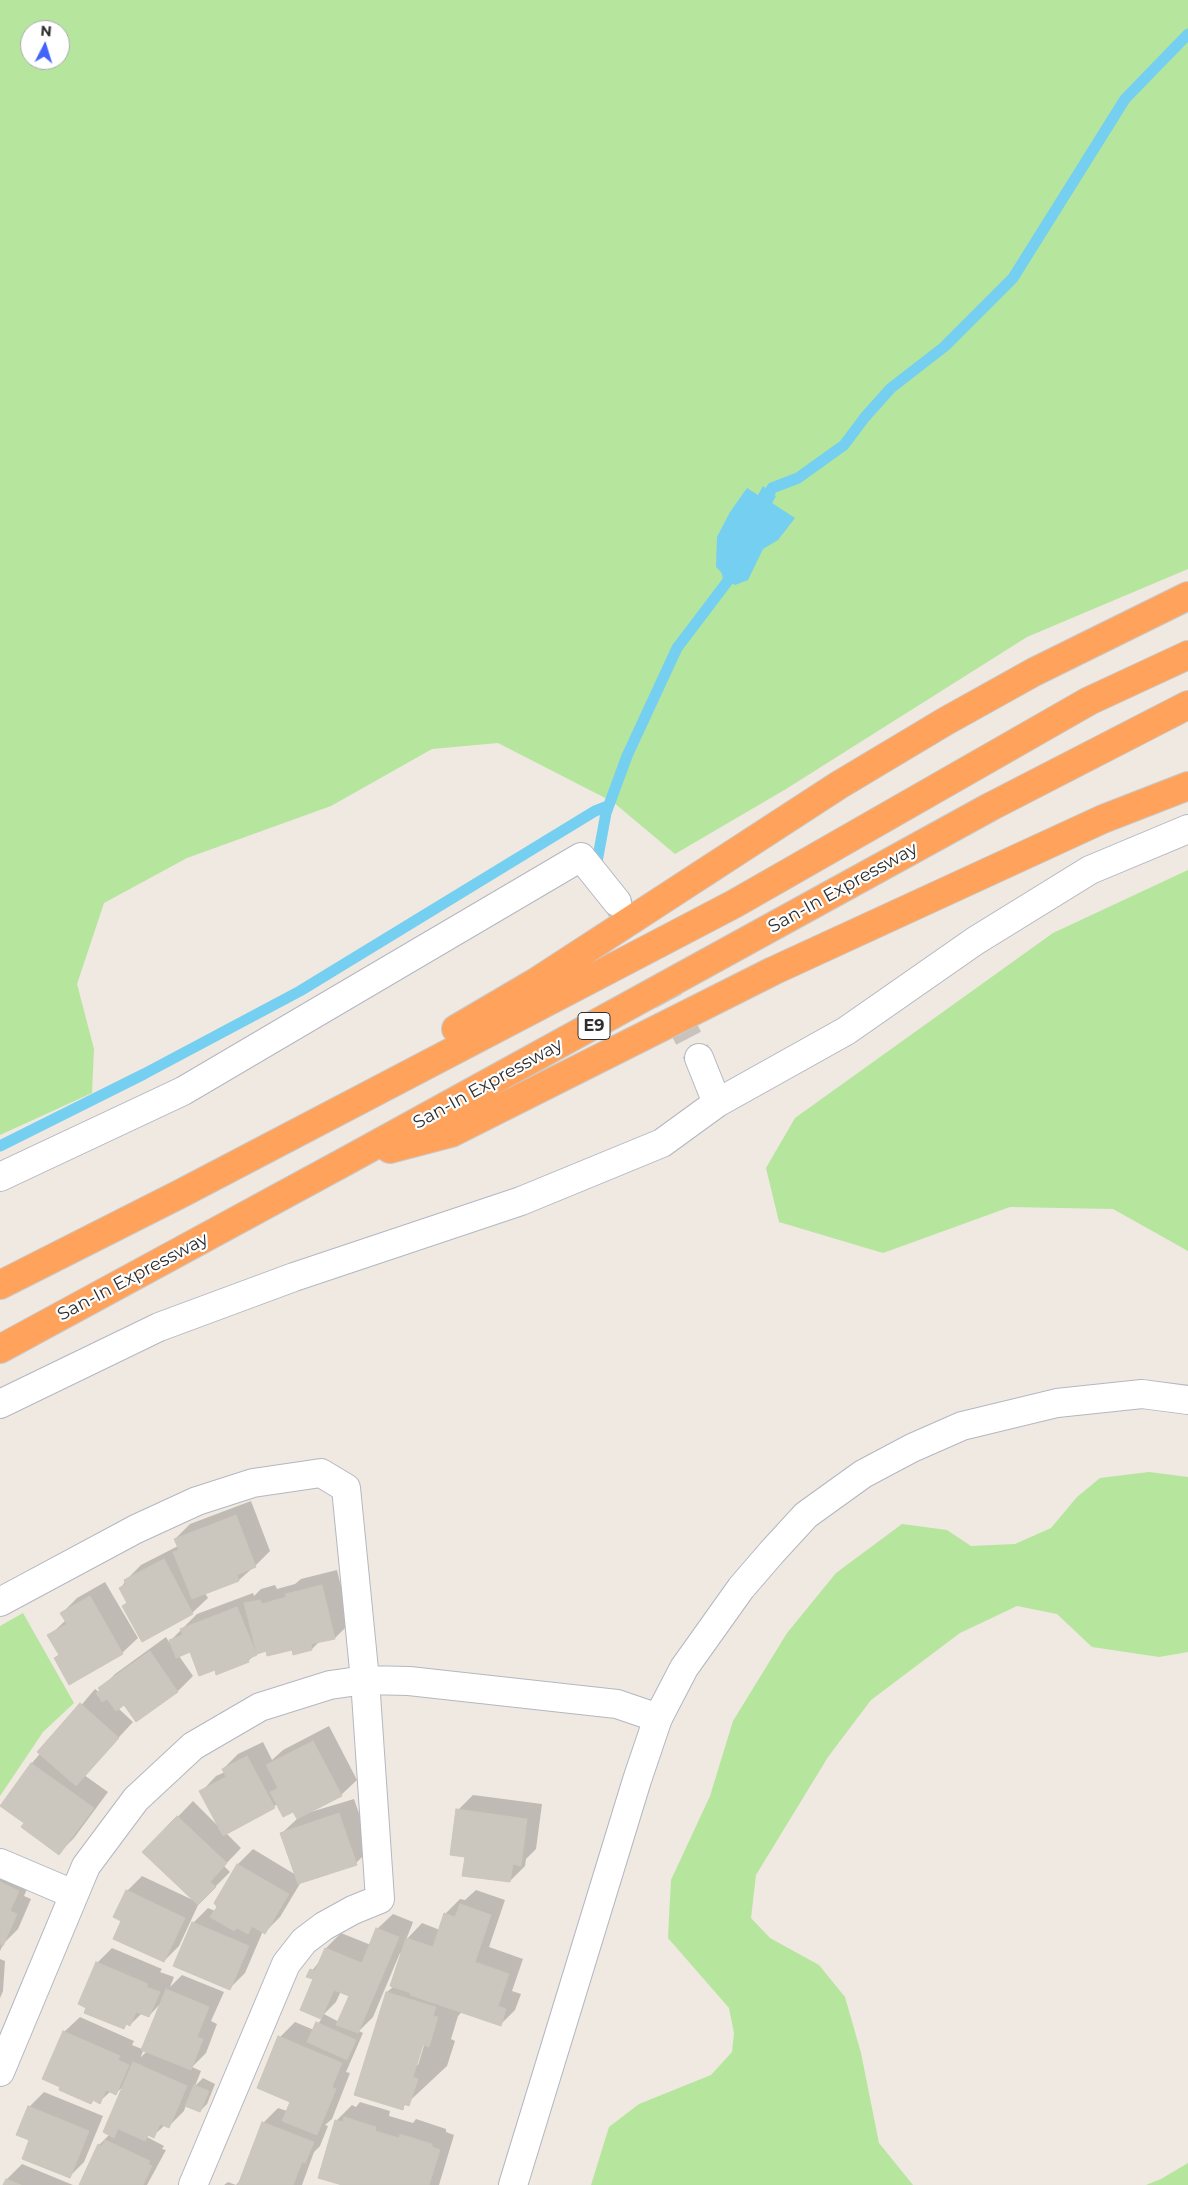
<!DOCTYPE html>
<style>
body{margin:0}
#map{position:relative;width:1188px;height:2185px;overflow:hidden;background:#efe9e1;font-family:Montserrat,sans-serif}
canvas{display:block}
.north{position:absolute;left:20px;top:20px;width:50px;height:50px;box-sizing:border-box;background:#fff;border:1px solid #ababab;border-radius:50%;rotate:5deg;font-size:14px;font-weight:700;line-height:20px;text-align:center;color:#2e2e2e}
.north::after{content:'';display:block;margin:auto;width:18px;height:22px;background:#4264fb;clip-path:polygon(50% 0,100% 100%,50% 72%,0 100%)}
</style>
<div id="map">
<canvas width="1188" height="2185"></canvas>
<div class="north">N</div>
</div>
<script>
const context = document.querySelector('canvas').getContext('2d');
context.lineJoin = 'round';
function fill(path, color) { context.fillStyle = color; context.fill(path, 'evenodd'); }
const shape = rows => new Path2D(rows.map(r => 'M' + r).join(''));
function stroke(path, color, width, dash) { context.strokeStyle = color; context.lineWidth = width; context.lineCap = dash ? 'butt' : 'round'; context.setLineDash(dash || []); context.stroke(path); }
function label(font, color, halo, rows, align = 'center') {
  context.font = font + ' Montserrat,sans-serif'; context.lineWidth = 4.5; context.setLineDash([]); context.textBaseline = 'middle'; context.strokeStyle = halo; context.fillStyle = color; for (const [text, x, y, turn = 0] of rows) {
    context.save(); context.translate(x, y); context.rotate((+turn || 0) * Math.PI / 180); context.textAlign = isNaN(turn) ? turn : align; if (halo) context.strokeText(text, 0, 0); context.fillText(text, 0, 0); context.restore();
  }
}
fill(shape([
 [0,0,1188,0,1188,569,1027,637,786,789,675,854,613,802,498,743,432,749,331,806,187,858,104,903,77,984,94,1049,92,1093,0,1135],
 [30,30,60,30,60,60,30,60],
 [1188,870,1188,1251,1113,1209,1010,1207,883,1253,779,1222,766,1168,795,1118,1053,933],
 [1149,1472,1188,1477,1188,1652,1159,1657,1092,1647,1057,1614,1017,1606,960,1633,871,1700,828,1757,756,1875,751,1918,770,1938,819,1965,845,1997,861,2053,879,2143,913,2185,591,2185,609,2127,639,2104,711,2075,732,2052,734,2033,729,2008,668,1938,671,1880,710,1796,733,1721,787,1633,836,1573,902,1524,947,1530,971,1546,1015,1544,1051,1528,1077,1497,1100,1478],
 [23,1613,74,1703,43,1732,0,1796,0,1626],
 [1188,2163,1188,2185,1146,2185,1161,2179]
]), '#b6e59e');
fill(shape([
 [763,486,776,496,772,503,795,518,778,540,763,549,748,580,735,585,723,578,721,572,716,567,717,537,730,512,747,488,758,495]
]), '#75cff0');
fill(shape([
 [251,1501,270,1551,255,1566,239,1580,205,1593,208,1598,192,1613,124,1606,128,1602,121,1588,126,1580,141,1565,178,1546,175,1539,190,1524],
 [337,1570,350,1623,335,1638,320,1641,312,1649,267,1650,258,1652,248,1661,215,1668,191,1651,179,1656,193,1676,178,1691,136,1720,124,1704,118,1708,133,1722,84,1775,108,1792,74,1838,59,1853,25,1823,1,1806,32,1763,95,1689,99,1692,100,1689,115,1674,166,1637,169,1642,197,1614,253,1593,254,1596,261,1589,275,1585,277,1589,295,1584,301,1579],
 [105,1582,138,1638,122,1653,56,1658,60,1654,49,1636,66,1620,62,1613,77,1598],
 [329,1726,357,1780,341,1795,304,1814,354,1799,371,1848,356,1863,301,1882,280,1917,265,1932,263,1931,245,1973,230,1988,193,1923,208,1908,215,1911,218,1907,215,1903,238,1864,253,1849,296,1875,282,1833,298,1818,293,1810,278,1804,226,1833,241,1848,224,1866,230,1872,199,1903,179,1946,164,1961,123,1920,127,1891,142,1876,195,1901,144,1852,193,1801,218,1826,201,1792,216,1776,225,1772,223,1769,238,1754,263,1742,272,1760,283,1750],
 [473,1795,542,1804,536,1849,526,1859,525,1866,510,1881,466,1856,458,1810],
 [0,1860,33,1875,24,1896,31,1899,18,1929,4,1943,0,1951],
 [476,1890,505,1900,489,1947,523,1959,512,1991,521,1994,515,2010,500,2025,462,2012,458,2016,451,2039,455,2041,447,2066,402,2108,387,1992,394,1986,402,1954,400,1953,373,2017,359,2031,363,2033,346,2072,350,2073,332,2119,325,2125,328,2126,320,2146,314,2152,302,2185,224,2185,228,2182,236,2185,242,2178,263,2123,278,2108,287,2111,291,2101,280,2037,295,2022,314,2030,322,2018,301,2009,315,1978,308,1976,322,1958,326,1948,341,1933,371,1945,377,1929,393,1914,413,1922,406,1940,422,1923,440,1930,445,1914,460,1899,465,1900],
 [341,1991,351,1995,339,2022,324,2014,336,2002],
 [424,2039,426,2039,418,2065,416,2065],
 [112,1948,162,1969,160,1972,174,1977,170,1987,182,1975,224,1992,211,2021,217,2024,206,2053,192,2067,201,2071,195,2086,203,2078,215,2084,207,2104,200,2111,186,2105,184,2111,169,2126,165,2125,153,2136,149,2135,147,2137,164,2146,162,2149,166,2150,147,2185,80,2185,99,2145,110,2134,125,2085,116,2093,111,2091,99,2102,94,2100,91,2103,64,2032,80,2017,134,2041,132,2045,142,2049,161,2003,149,2016,142,2013,130,2025,127,2024,123,2028,97,1963],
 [144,2049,147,2051,141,2057,141,2056],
 [0,1959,5,1961,3,1991,0,1998],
 [44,2092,103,2116,84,2162,69,2177,31,2139,29,2107],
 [360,2102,390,2111,389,2116,413,2123,416,2119,446,2129,446,2132,454,2135,439,2185,346,2185,337,2120,352,2105,356,2107],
 [22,2164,73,2185,4,2185,7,2179]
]), '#0003');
stroke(shape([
 [764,504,772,488,798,478,844,445,865,417,891,388,944,347,1013,278,1125,99,1188,34],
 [601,869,597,862,606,813,627,756,677,648,727,582,733,568],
 [0,1146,144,1074,300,991,595,811,608,806]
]), '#75cff0', 11);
const building = shape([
 [236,1515,256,1567,237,1575,239,1581,192,1599,173,1552,179,1550,174,1539,236,1515],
 [164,1559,193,1614,142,1642,122,1606,127,1603,119,1588,126,1584,124,1580,164,1559],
 [322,1585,335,1639,311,1644,312,1650,293,1655,292,1650,267,1656,266,1651,257,1654,244,1603,260,1600,262,1604,286,1597,285,1594,322,1585],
 [90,1596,123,1654,69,1685,54,1658,59,1655,47,1635,67,1624,60,1613,90,1596],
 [237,1607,257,1655,248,1659,249,1662,216,1675,215,1670,199,1676,190,1652,176,1658,169,1640,183,1635,180,1629,237,1607],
 [150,1651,178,1692,136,1722,124,1705,116,1711,107,1699,102,1702,96,1693,100,1691,98,1688,150,1651],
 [80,1703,119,1738,76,1786,37,1752,80,1703],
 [313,1741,342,1796,297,1819,293,1812,283,1817,270,1792,278,1788,266,1765,313,1741],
 [247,1756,275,1808,223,1836,199,1791,226,1777,222,1769,247,1756],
 [31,1763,94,1808,59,1855,21,1827,24,1823,0,1806,31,1763],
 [456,1809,527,1819,521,1866,513,1864,510,1882,462,1876,465,1857,450,1855,456,1809],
 [339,1813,357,1865,298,1884,280,1833,339,1813],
 [177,1816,227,1863,210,1882,216,1887,198,1905,142,1852,177,1816],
 [237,1864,289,1894,265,1934,252,1926,248,1934,237,1928,234,1931,210,1917,217,1907,214,1903,237,1864],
 [0,1882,19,1891,10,1911,17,1914,3,1946,0,1944,0,1882],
 [126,1890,185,1918,164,1962,113,1939,121,1921,113,1917,126,1890],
 [460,1904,491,1915,475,1962,509,1974,498,2006,506,2009,501,2026,410,1995,411,1993,390,1986,406,1938,433,1947,444,1913,455,1917,460,1904],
 [192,1922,249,1946,230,1990,173,1966,192,1922],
 [376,1928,399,1937,358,2033,336,2025,349,1996,334,1990,321,2019,300,2010,313,1979,306,1977,310,1969,315,1971,325,1948,362,1963,376,1928],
 [96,1962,148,1984,146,1987,160,1992,149,2017,136,2012,130,2026,126,2024,124,2029,84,2013,86,2008,78,2004,96,1962],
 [166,1989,209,2007,197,2037,203,2039,191,2070,141,2050,166,1989],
 [386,1992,436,2007,433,2016,438,2017,429,2047,423,2045,413,2077,418,2079,409,2106,404,2104,403,2110,354,2095,386,1992],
 [316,2022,356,2040,347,2060,307,2042,316,2022],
 [63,2031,120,2056,118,2060,129,2065,116,2095,106,2090,100,2104,93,2100,91,2104,59,2090,60,2087,42,2079,63,2031],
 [278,2036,342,2063,332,2087,336,2089,317,2135,282,2121,290,2102,257,2088,278,2036],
 [133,2062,187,2086,169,2128,160,2124,154,2138,148,2135,145,2141,118,2129,114,2138,103,2132,133,2062],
 [194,2085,209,2091,200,2112,185,2106,194,2085],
 [28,2106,89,2131,70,2178,22,2159,29,2140,16,2135,28,2106],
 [344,2117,376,2127,375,2131,399,2138,400,2134,432,2144,432,2147,440,2150,429,2185,342,2185,318,2178,335,2120,343,2122,344,2117],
 [262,2122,314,2142,305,2163,302,2162,293,2185,238,2185,262,2122],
 [105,2140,150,2161,148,2164,152,2166,143,2185,79,2185,98,2144,102,2146,105,2140],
 [6,2179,21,2185,3,2185,6,2179]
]);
fill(building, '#cbc7bf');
stroke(building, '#cbc5ba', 1);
stroke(shape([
 [617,902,699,1058]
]), '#c8c4bd', 28, [28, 14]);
const street = shape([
 [699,1058,717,1103],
 [0,1177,183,1091,581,857,617,902],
 [0,1404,159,1327,294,1277,521,1201,662,1143,717,1103,846,1031,975,941,1090,870,1188,829],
 [0,1602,136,1529,197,1501,253,1483,321,1473,346,1488,365,1680,380,1899,353,1910,324,1926,304,1941,286,1964,193,2185],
 [0,1863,73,1894],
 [0,2072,86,1866,136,1799,193,1746,260,1707,330,1685,365,1680,409,1681,617,1704,658,1718]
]);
const secondary = shape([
 [513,2185,637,1780,658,1718,684,1668,741,1588,772,1552,806,1515,863,1474,912,1448,962,1426,1057,1403,1142,1394,1188,1400]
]);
const highway = shape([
 [456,1029,536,982,839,785,946,721,1034,672,1188,596],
 [390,1149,451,1133,773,971,1103,819,1188,786],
 [0,1285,180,1194,734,904,1089,701,1188,655],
 [0,1349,348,1160,990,807,1188,705]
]);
stroke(street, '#b4b7c1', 30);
stroke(secondary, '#b4b7c1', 30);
stroke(highway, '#c9c9c9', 30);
stroke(street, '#fff', 28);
stroke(secondary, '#fff', 28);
stroke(highway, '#ffa35c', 28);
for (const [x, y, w] of [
 [594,1026,32]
]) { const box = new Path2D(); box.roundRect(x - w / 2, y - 13.5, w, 27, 4); context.fillStyle = '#fff'; context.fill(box); stroke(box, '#2e2e2e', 1); }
label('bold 16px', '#2e2e2e', null, [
 ["E9",594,1026]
]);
label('18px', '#2e2e2e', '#fff', [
 ["San-In Expressway",843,888,-29],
 ["San-In Expressway",488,1084,-29],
 ["San-In Expressway",133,1277,-28]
]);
</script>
